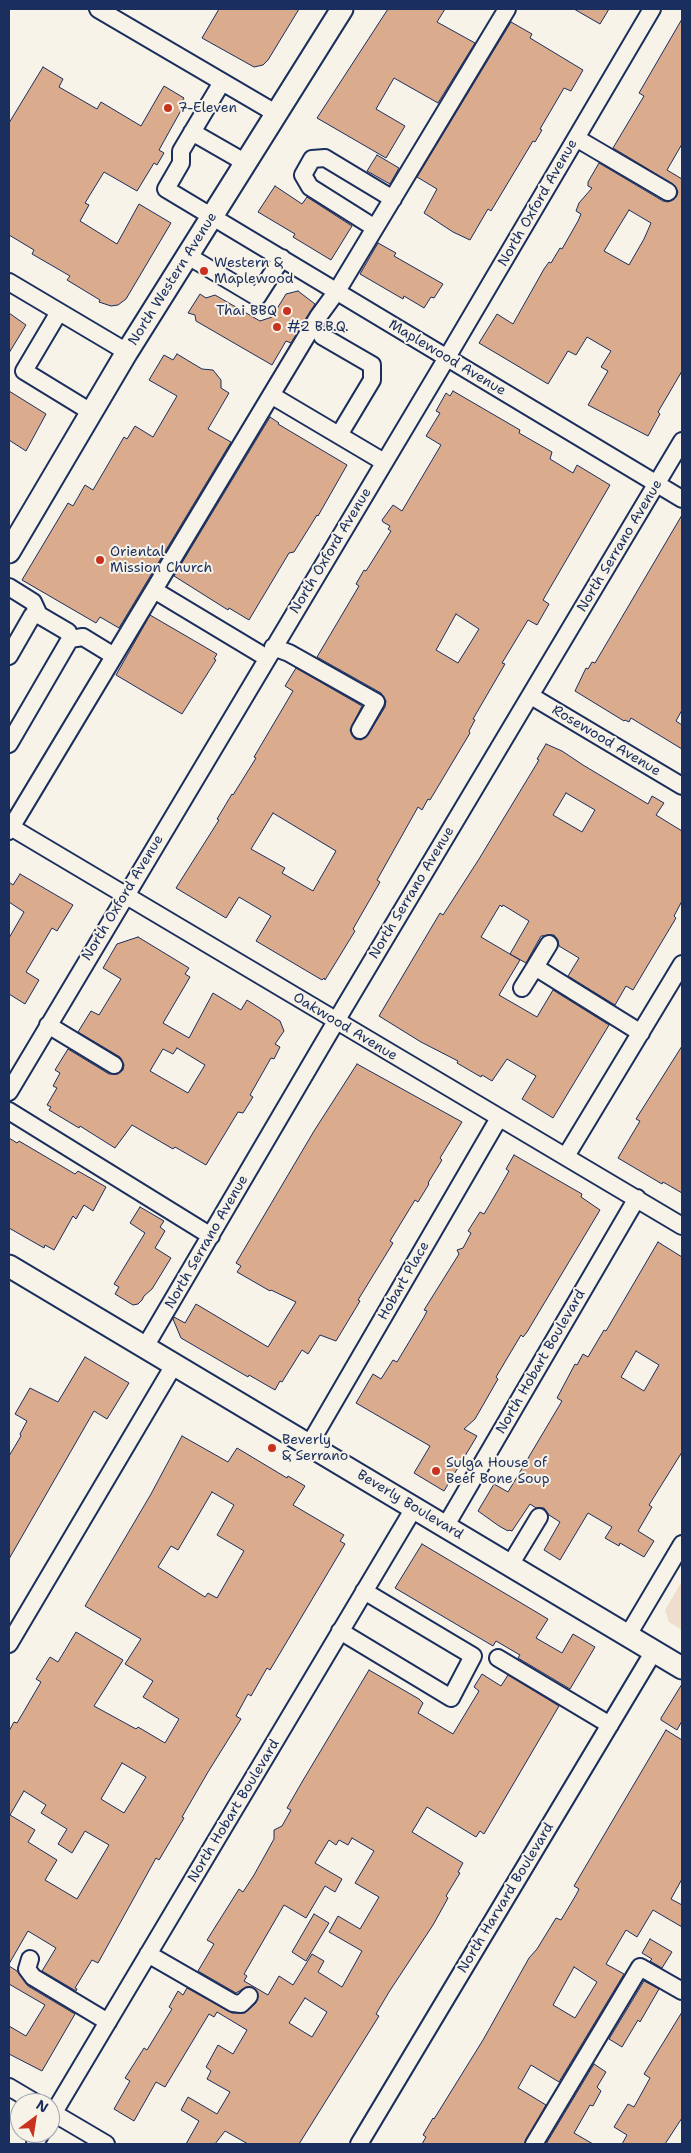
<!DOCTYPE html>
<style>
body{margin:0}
#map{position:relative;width:691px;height:2153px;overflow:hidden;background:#f7f3e8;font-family:"Shantell Sans",sans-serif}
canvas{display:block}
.frame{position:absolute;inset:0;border:10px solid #1b2f5e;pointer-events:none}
.north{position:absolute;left:10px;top:2093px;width:50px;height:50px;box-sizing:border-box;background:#f7f3e8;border:1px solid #9fa5b1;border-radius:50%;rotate:31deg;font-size:14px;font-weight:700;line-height:20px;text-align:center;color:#1b2f5e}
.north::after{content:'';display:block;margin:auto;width:18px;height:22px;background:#c8321e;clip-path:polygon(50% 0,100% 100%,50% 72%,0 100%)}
</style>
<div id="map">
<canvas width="691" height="2153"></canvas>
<div class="frame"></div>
<div class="north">N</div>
</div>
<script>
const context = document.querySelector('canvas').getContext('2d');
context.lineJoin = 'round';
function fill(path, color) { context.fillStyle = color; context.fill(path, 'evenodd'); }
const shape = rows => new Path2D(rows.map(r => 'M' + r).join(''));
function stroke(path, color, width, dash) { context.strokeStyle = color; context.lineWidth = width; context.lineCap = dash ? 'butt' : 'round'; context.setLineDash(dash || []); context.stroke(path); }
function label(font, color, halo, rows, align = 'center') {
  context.font = font + ' "Shantell Sans",sans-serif'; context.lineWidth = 4; context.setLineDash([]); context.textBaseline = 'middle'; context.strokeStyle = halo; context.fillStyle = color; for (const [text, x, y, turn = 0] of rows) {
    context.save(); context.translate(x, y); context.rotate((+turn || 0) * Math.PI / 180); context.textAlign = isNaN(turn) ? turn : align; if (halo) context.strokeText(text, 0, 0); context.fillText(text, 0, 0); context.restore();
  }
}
fill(shape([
 [682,1581,682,1630,669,1622,665,1610]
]), '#efddcd');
const building = shape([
 [219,9,299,9,268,60,263,65,254,67,202,38,219,9],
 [388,9,445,9,437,22,475,43,438,103,394,78,376,109,405,126,386,158,317,118,388,9],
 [574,9,609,9,600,24,574,9],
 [682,19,682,144,667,170,682,179,682,371,658,412,660,414,648,436,588,405,608,371,601,367,611,351,587,337,576,355,568,351,548,384,479,343,497,314,513,324,544,269,549,262,551,263,560,248,562,249,578,221,581,214,576,211,579,203,592,188,588,186,588,182,599,163,663,201,668,202,676,197,678,192,673,184,613,148,644,96,639,93,682,19],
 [629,210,651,223,644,239,629,265,604,251,629,210],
 [511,22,532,34,530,38,583,70,571,91,564,88,540,129,542,130,535,142,533,141,491,211,488,209,470,240,453,232,424,213,437,189,417,177,511,22],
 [43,67,63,79,59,87,97,109,101,102,141,126,164,86,184,98,181,103,184,105,159,150,164,153,157,165,154,163,137,191,104,172,85,203,89,205,80,221,117,244,139,204,171,223,126,299,118,305,111,306,99,302,100,300,67,280,70,276,32,254,34,250,9,235,9,123,43,67],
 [377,155,399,168,390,184,367,171,377,155],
 [275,186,302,204,307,197,352,226,331,260,293,237,295,234,258,212,275,186],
 [378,243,396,253,394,256,443,284,434,298,431,297,424,308,404,296,403,299,360,274,378,243],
 [298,291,315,304,291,343,286,341,272,365,196,321,195,315,188,313,200,294,206,298,215,295,260,321,272,317,286,294,298,291],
 [9,313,26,325,9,353,9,313],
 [177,354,202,369,213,370,221,380,221,388,229,393,208,429,231,442,119,628,100,617,96,623,22,580,68,503,73,506,85,485,93,490,124,437,127,439,135,426,153,437,177,396,149,380,164,355,173,360,177,354],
 [9,391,46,414,26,451,9,440,9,391],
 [453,391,520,430,519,433,552,452,550,459,573,473,577,465,610,485,543,600,549,604,537,625,528,620,502,663,505,664,473,719,475,720,469,731,470,733,430,800,428,799,422,810,418,807,377,880,380,882,353,929,355,931,325,980,324,978,322,980,256,941,271,916,239,897,226,918,176,888,219,820,217,819,232,794,233,795,256,758,254,757,293,691,285,686,296,668,362,706,350,730,352,735,355,739,361,740,368,735,385,707,386,701,381,693,317,657,359,586,356,584,364,570,366,571,391,531,388,529,390,526,383,522,382,520,393,505,402,511,441,445,426,436,440,413,436,411,446,393,450,396,453,391],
 [456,614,479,629,458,663,436,650,456,614],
 [273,813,336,851,313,891,282,873,285,868,251,849,273,813],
 [270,417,279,423,278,424,347,465,318,516,317,515,294,552,289,553,249,620,229,608,228,610,174,576,270,417],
 [682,515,682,710,676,721,682,725,682,749,631,718,629,722,625,720,624,721,575,691,586,668,588,669,592,662,595,663,682,515],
 [150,615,217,654,214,659,216,660,182,714,116,675,150,615],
 [546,744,562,751,583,765,648,804,652,796,664,803,656,815,682,831,682,901,674,916,676,918,633,990,626,986,615,1005,568,976,579,958,559,946,558,940,554,935,541,936,526,963,510,954,529,921,503,905,502,907,500,905,481,937,520,960,499,995,537,1017,553,990,609,1025,553,1118,522,1099,536,1076,507,1059,492,1081,482,1075,481,1077,457,1063,458,1061,421,1042,379,1016,440,913,443,915,479,859,539,760,537,759,546,744],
 [566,793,595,810,582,832,553,815,566,793],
 [20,874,73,905,57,931,52,928,26,972,39,980,25,1004,9,994,9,938,24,912,9,902,9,882,13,885,20,874],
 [138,937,189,968,185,974,190,977,163,1023,189,1038,213,993,241,1010,247,1000,280,1021,284,1031,275,1044,280,1047,274,1059,271,1058,250,1095,253,1097,243,1113,238,1112,206,1165,175,1147,173,1149,132,1125,115,1148,80,1126,79,1128,49,1110,51,1107,47,1105,57,1088,53,1086,60,1073,55,1070,68,1049,109,1074,118,1074,123,1070,124,1065,120,1057,78,1032,91,1011,99,1015,121,979,103,968,117,944,138,937],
 [177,1048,205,1065,188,1093,150,1071,163,1049,173,1054,177,1048],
 [682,1046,682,1193,663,1182,662,1184,618,1158,640,1121,636,1119,682,1046],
 [357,1064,462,1122,440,1158,442,1160,428,1183,429,1184,418,1202,415,1200,390,1241,393,1243,358,1300,360,1301,336,1341,320,1335,308,1354,302,1350,282,1382,280,1381,275,1390,249,1375,248,1377,181,1338,173,1319,174,1317,185,1323,196,1304,268,1347,296,1302,271,1290,270,1291,237,1272,241,1266,236,1263,314,1131,357,1064],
 [9,1138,17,1143,19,1141,75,1174,78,1171,106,1187,93,1211,84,1205,76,1219,73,1216,54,1250,45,1245,44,1248,9,1228,9,1138],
 [514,1155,582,1194,581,1197,600,1210,527,1332,523,1337,521,1335,496,1377,498,1379,475,1419,464,1429,477,1436,444,1491,414,1473,430,1446,356,1403,373,1374,381,1379,393,1360,397,1362,424,1317,427,1311,424,1310,459,1254,457,1250,463,1248,471,1233,468,1231,480,1212,484,1214,497,1192,509,1171,506,1169,514,1155],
 [140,1207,164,1221,160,1227,165,1231,155,1248,171,1258,152,1289,144,1296,142,1300,138,1304,133,1305,115,1294,119,1287,114,1284,145,1233,130,1223,140,1207],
 [658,1242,682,1257,682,1452,649,1505,652,1507,638,1531,654,1541,644,1557,620,1543,619,1546,605,1538,612,1527,588,1513,560,1560,544,1550,560,1522,549,1515,544,1508,536,1508,530,1504,512,1531,509,1530,508,1531,499,1526,478,1511,494,1484,508,1492,562,1401,557,1398,575,1364,577,1365,583,1354,588,1357,604,1330,606,1331,658,1242],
 [636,1351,659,1365,644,1391,621,1377,636,1351],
 [85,1357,129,1383,107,1419,94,1411,9,1559,9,1456,21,1436,20,1434,27,1421,15,1414,30,1388,58,1402,85,1357],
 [182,1436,228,1462,237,1448,287,1478,288,1476,305,1486,293,1505,344,1535,340,1541,345,1544,270,1670,267,1668,251,1696,248,1694,236,1716,241,1719,208,1772,182,1817,184,1818,159,1860,156,1858,98,1963,92,1960,75,1988,77,1989,76,1991,42,1971,56,1948,28,1931,9,1964,9,1731,14,1722,17,1723,41,1682,36,1679,50,1657,58,1662,76,1632,123,1660,94,1706,136,1729,138,1727,165,1743,179,1719,143,1697,153,1681,125,1664,141,1639,85,1606,151,1494,182,1436],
 [212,1492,234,1505,217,1535,244,1551,217,1598,208,1593,205,1597,158,1567,171,1546,178,1550,212,1492],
 [122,1763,146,1777,124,1813,101,1799,122,1763],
 [24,1791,46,1805,41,1813,67,1829,58,1844,72,1853,85,1831,109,1845,77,1899,45,1880,57,1860,28,1842,35,1830,10,1815,24,1791],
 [422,1544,548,1619,536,1638,562,1653,573,1634,595,1647,570,1689,518,1658,520,1655,496,1641,493,1646,395,1588,422,1544],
 [369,1670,419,1699,423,1703,418,1713,453,1734,479,1691,474,1687,482,1674,501,1686,508,1675,559,1706,484,1834,480,1831,476,1837,427,1807,412,1832,463,1863,458,1872,460,1873,446,1896,448,1898,433,1925,389,1992,376,2014,379,2016,299,2144,248,2144,225,2131,215,2144,186,2144,199,2121,181,2110,188,2097,217,2114,230,2092,207,2079,211,2071,206,2067,218,2045,233,2054,247,2030,217,2012,214,2017,209,2014,165,2087,156,2082,134,2121,114,2109,130,2081,125,2078,144,2048,147,2050,172,2009,169,2007,178,1991,183,1995,187,1988,232,2013,245,2013,256,2003,258,1993,252,1987,246,1987,236,1993,198,1971,214,1944,207,1940,239,1889,243,1892,254,1875,274,1839,274,1830,282,1826,291,1810,287,1808,302,1782,369,1670],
 [352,1838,374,1851,355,1883,379,1897,360,1929,338,1916,329,1932,362,1951,342,1987,318,1972,324,1961,312,1954,293,1985,279,1976,268,1995,244,1981,247,1976,244,1974,284,1905,306,1918,325,1886,335,1892,342,1879,315,1863,329,1840,336,1845,339,1840,348,1845,352,1838],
 [305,1998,327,2012,312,2037,289,2023,305,1998],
 [682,1684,682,1721,677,1730,661,1720,661,1718,682,1684],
 [666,1730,682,1740,682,1879,671,1899,682,1905,682,1927,653,1910,637,1937,626,1930,606,1964,624,1974,559,2082,531,2065,518,2088,546,2105,524,2144,422,2144,426,2137,423,2135,433,2118,434,2119,483,2040,529,1958,537,1949,556,1918,561,1920,576,1895,579,1889,574,1886,666,1730],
 [574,1967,597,1982,575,2018,553,2005,574,1967],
 [314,1914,329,1923,306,1961,292,1952,314,1914],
 [650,1939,672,1952,662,1968,650,1961,652,1959,642,1953,650,1939],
 [9,1966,17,1971,28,1986,75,2014,42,2071,9,2054,9,2026,26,2036,45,2005,9,1984,9,1966],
 [644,1981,659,1989,640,2022,638,2020,622,2047,609,2039,644,1981],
 [682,2012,682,2118,665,2144,622,2144,627,2135,614,2127,628,2104,634,2107,650,2078,644,2074,682,2012],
 [594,2064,606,2072,597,2087,601,2091,593,2106,590,2105,574,2133,593,2144,546,2144,594,2064]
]);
fill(building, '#dbab8d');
stroke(building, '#1b2f5e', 1);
const minor = shape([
 [98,9,277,114],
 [222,82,181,151,181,163,166,189,682,499],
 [192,132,246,163],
 [576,138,668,192],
 [375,228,310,187,303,175,312,159,325,158,393,199],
 [188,256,257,297,282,258],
 [9,282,127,352],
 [59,312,24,371,91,412],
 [322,336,372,365,372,380,339,435],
 [271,395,384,462],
 [9,587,33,602,39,615],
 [154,590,267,658],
 [70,639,83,637,114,656],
 [273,647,289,653,376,702,360,730],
 [9,656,32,616,39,615,68,632,70,639,9,744],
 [531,696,682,786],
 [9,826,682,1226],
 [9,831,318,317,337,291,507,9],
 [549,944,535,967,641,1033],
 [522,988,535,967],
 [48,1025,114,1065],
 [9,1092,439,371,652,9],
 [9,1111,211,1236],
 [566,1156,682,964],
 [145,1347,345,1006,682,441],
 [309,1445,499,1118],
 [445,1527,637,1198],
 [510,1565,539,1517],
 [340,1631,451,1698,473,1656,364,1591],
 [628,1635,682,1544],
 [9,1644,174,1365],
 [498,1658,610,1725],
 [148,1954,233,2003,241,2004,249,1996],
 [30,1959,27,1969,33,1977,108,2022],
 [9,2087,36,2103],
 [50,2111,106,2144],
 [50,2119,414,1508],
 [35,2144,41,2133],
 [359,2144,654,1651],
 [534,2144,640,1967,682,1991]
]);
const major = shape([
 [9,552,127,352,342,9],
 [9,1266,682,1668]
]);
stroke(minor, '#1b2f5e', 20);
stroke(major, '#1b2f5e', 25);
stroke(minor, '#f7f3e8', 16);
stroke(major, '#f7f3e8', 21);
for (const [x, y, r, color] of [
 [168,108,5,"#c8321e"],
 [204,271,5,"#c8321e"],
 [287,311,5,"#c8321e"],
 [277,327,5,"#c8321e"],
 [100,560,5,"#c8321e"],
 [272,1448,5,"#c8321e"],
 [436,1471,5,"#c8321e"]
]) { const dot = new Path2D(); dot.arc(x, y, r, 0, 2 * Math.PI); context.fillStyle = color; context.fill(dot); stroke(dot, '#f7f3e8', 2); }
label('14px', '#1b2f5e', '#f7f3e8', [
 ["7-Eleven",178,108],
 ["Western &",214,263],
 ["Maplewood",214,279],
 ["Thai BBQ",277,311,"right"],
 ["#2 B.B.Q.",287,327],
 ["Oriental",110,552],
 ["Mission Church",110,568],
 ["Beverly",282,1440],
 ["& Serrano",282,1456],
 ["Sulga House of",446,1463],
 ["Beef Bone Soup",446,1479]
], 'left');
label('14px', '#1b2f5e', '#f7f3e8', [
 ["North Oxford Avenue",538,203,-60],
 ["North Western Avenue",173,279,-58],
 ["Maplewood Avenue",447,358,31],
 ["North Serrano Avenue",620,546,-59],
 ["North Oxford Avenue",331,551,-59],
 ["Rosewood Avenue",606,741,31],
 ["North Serrano Avenue",412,893,-59],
 ["North Oxford Avenue",123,898,-59],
 ["Oakwood Avenue",345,1027,31],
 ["North Serrano Avenue",207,1242,-60],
 ["Hobart Place",404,1281,-60],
 ["North Hobart Boulevard",541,1362,-60],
 ["Beverly Boulevard",410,1505,31],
 ["North Hobart Boulevard",234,1811,-59],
 ["North Harvard Boulevard",506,1898,-59]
]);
</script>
